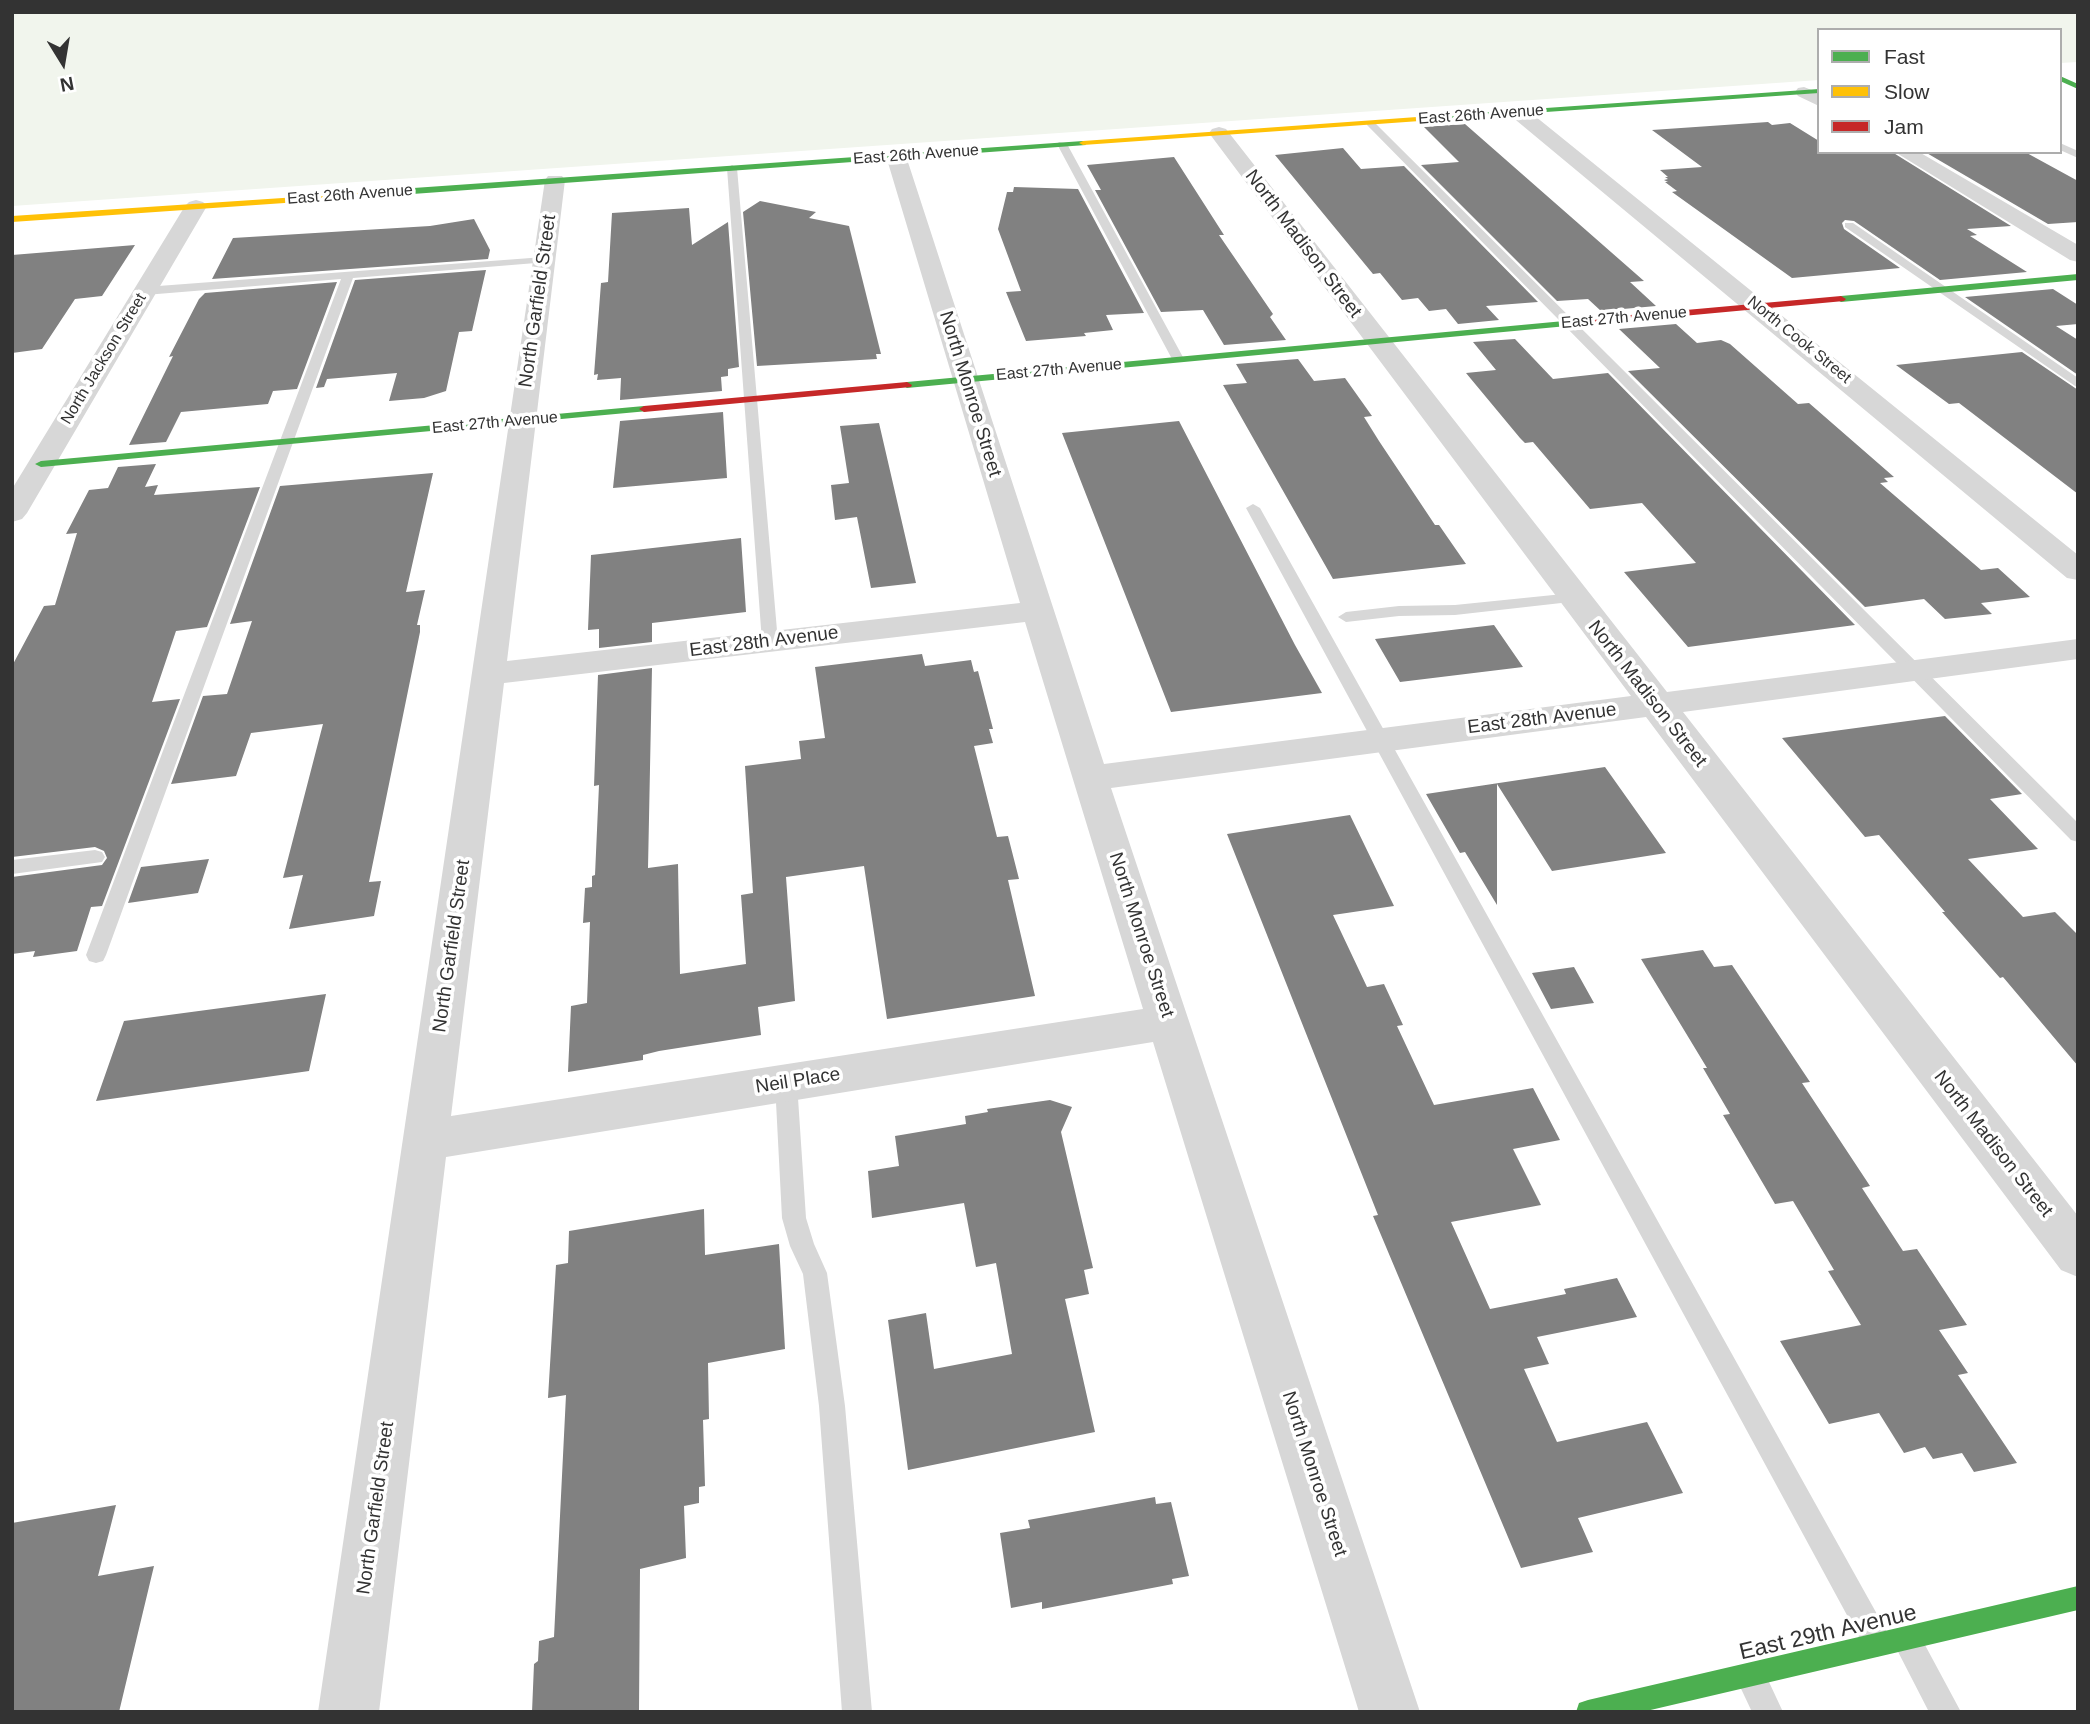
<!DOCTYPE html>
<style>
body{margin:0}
#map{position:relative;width:2090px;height:1724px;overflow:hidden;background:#fff;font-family:Arial,sans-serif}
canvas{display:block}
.frame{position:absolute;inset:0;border:14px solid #333;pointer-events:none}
.legend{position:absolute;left:1817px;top:28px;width:245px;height:126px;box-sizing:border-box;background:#fff;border:2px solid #adadad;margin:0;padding:9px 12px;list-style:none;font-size:21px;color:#333}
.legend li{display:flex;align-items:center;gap:14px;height:35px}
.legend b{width:35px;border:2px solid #adadad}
.north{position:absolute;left:28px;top:28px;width:70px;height:70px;-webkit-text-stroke:5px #fff;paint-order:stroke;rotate:169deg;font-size:19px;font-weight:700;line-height:28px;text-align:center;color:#333}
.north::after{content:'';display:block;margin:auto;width:24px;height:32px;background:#333;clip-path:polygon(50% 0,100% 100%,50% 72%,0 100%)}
</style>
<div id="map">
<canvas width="2090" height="1724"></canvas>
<div class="frame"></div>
<ul class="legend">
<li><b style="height:9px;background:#4caf50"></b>Fast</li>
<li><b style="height:9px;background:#ffc107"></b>Slow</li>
<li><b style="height:9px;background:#c62828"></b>Jam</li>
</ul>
<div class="north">N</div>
</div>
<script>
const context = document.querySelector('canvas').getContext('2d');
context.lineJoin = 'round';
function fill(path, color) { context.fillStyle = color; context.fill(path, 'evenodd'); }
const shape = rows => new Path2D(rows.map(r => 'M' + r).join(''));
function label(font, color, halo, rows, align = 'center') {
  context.font = font + ' Arial,sans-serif'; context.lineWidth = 7; context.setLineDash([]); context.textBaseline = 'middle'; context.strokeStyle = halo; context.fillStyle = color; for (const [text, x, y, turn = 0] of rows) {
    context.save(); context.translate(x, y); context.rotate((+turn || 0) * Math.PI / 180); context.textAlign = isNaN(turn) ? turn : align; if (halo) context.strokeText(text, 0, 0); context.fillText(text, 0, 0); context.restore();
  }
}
fill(shape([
 [12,12,2078,12,2078,62,2060,63,2060,30,1819,30,1819,80,12,206]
]), '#f1f5ed');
fill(shape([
 [1768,122,1772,125,1790,123,1819,141,1819,152,1892,152,2011,226,1967,229,1977,235,1970,236,2027,272,1940,280,1854,221,1845,220,1842,223,1844,229,1900,268,1792,278,1672,192,1677,191,1665,182,1668,182,1664,180,1668,179,1665,177,1668,177,1660,170,1702,167,1652,130],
 [1465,124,1644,281,1630,282,1656,306,1601,311,1588,299,1557,301,1421,165,1459,162,1424,127],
 [1343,148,1361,169,1404,166,1538,302,1486,306,1499,320,1458,324,1446,309,1429,311,1418,298,1402,300,1380,273,1373,274,1275,155],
 [1925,152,2025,152,2078,181,2078,222,2048,224],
 [1174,157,1224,235,1219,235,1273,314,1270,317,1286,340,1224,345,1203,310,1161,312,1095,190,1101,190,1087,165],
 [1014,187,1078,189,1144,313,1106,315,1113,330,1084,333,1086,336,1026,341,1006,292,1021,291,998,229,1007,192,1013,192],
 [760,201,816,212,809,218,849,226,881,354,876,354,877,359,757,366,743,212],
 [689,208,692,245,728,222,739,367,728,369,728,376,721,377,722,391,620,400,621,378,597,380,598,374,594,375,601,283,608,282,612,213],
 [474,219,490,250,488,259,212,279,233,238,430,226],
 [135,245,102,296,75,299,42,349,12,353,12,255],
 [486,270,472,331,459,332,446,391,424,398,389,401,397,373,327,379,324,387,316,388,355,280],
 [337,282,297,389,273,391,268,404,181,412,166,442,129,445,173,356,169,357,199,299,205,293],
 [2053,289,2078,305,2078,324,2056,326,2078,340,2078,375,1965,297],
 [1676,324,1697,343,1721,340,1730,344,1798,404,1809,403,1894,477,1884,478,1888,482,1880,483,1981,570,1998,568,2030,597,1981,603,1992,614,1945,619,1924,599,1865,607,1628,371,1660,368,1619,329],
 [1515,339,1553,379,1608,373,1855,625,1688,647,1624,572,1696,563,1642,503,1590,509,1533,442,1525,443,1520,438,1466,373,1496,370,1473,342],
 [2022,352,2078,390,2078,494,1959,403,1949,404,1896,365],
 [1298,359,1314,381,1345,378,1372,416,1364,417,1379,441,1435,525,1439,525,1466,564,1333,579,1223,385,1247,383,1236,364],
 [723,412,727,478,613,488,620,421],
 [1179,421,1295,645,1322,693,1171,712,1062,433],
 [879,423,916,583,871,588,857,517,835,520,831,485,849,483,840,426],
 [156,464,145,487,158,485,154,495,260,487,207,627,176,631,152,702,180,699,102,906,91,907,77,951,33,957,35,951,12,954,12,877,102,865,107,858,104,851,95,847,12,857,12,666,44,606,55,605,77,533,66,534,89,490,108,488,118,467],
 [433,473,406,592,425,590,417,625,420,625,420,632,369,882,381,881,374,916,289,929,303,875,283,878,323,724,251,733,236,776,171,784,203,696,227,694,252,621,230,624,280,486],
 [741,538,746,612,652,623,652,642,599,648,599,629,588,630,591,555],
 [1494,625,1523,667,1400,682,1375,639],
 [922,654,925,666,971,660,974,672,978,671,993,729,989,729,993,743,974,746,997,837,1008,836,1019,879,1008,880,1035,996,887,1019,864,866,786,877,795,1001,758,1007,761,1035,659,1051,643,1055,643,1060,568,1072,571,1006,587,1003,590,922,583,923,585,888,592,887,592,876,595,875,599,785,594,786,598,675,652,668,648,868,678,864,680,974,746,964,741,895,753,893,745,766,801,759,799,741,825,738,815,667],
 [1945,716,2022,794,1990,799,2038,849,1968,859,2023,917,2055,912,2078,935,2078,1066,2003,977,2000,978,1942,912,1945,912,1879,835,1865,837,1782,738],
 [1605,767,1666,853,1552,871,1497,784,1497,905,1465,852,1460,853,1426,794],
 [1350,815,1394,906,1333,915,1367,987,1384,984,1403,1025,1397,1026,1434,1105,1533,1088,1560,1140,1513,1149,1541,1205,1451,1222,1490,1309,1566,1294,1564,1289,1617,1278,1637,1317,1537,1337,1549,1364,1524,1369,1557,1442,1647,1422,1683,1493,1578,1518,1593,1552,1521,1568,1373,1216,1378,1215,1227,834],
 [209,859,198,893,128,903,141,867],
 [1703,950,1714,967,1732,965,1810,1082,1802,1083,1870,1186,1862,1188,1903,1251,1917,1249,1967,1325,1939,1330,1968,1373,1958,1375,2017,1463,1974,1472,1962,1453,1933,1459,1925,1447,1904,1453,1879,1413,1829,1424,1780,1341,1861,1325,1828,1271,1834,1270,1793,1201,1775,1204,1723,1115,1730,1114,1703,1068,1707,1068,1641,959],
 [1574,967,1594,1003,1551,1009,1532,973],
 [326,994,309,1071,96,1101,124,1021],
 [1050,1100,1072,1107,1061,1132,1093,1268,1084,1270,1089,1294,1065,1299,1095,1432,908,1470,888,1320,926,1313,934,1369,1012,1354,996,1263,976,1267,964,1203,872,1218,868,1171,899,1166,895,1136,966,1124,965,1116,988,1112,987,1109],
 [704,1209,705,1255,779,1244,785,1349,708,1363,709,1419,703,1420,705,1486,699,1487,699,1503,684,1506,686,1558,640,1569,639,1712,532,1712,534,1664,538,1661,539,1641,554,1637,566,1395,548,1398,556,1265,568,1263,569,1231],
 [1155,1497,1156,1504,1171,1502,1189,1576,1172,1579,1173,1584,1042,1609,1042,1602,1011,1608,1000,1533,1030,1528,1028,1520],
 [116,1505,98,1576,154,1566,119,1712,12,1712,12,1523]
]), '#818181');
fill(shape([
 [1367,121,1373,121,2078,823,2078,842,2071,840,1367,125,1367,121],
 [1059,142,1067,144,1184,359,1182,362,1174,362,1172,359,1057,144,1059,142],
 [2060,143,2078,151,2078,158,2060,150,2060,143],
 [732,165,737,168,778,642,770,647,762,642,727,168,732,165],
 [1845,223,1853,223,2078,378,2078,388,1845,227,1845,223],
 [544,257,550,260,548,262,353,278,106,955,103,961,96,963,89,961,86,955,341,279,145,295,139,291,145,287,544,257],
 [1253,504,1260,508,1887,1632,1892,1642,1887,1652,1877,1657,1867,1652,1246,508,1253,504],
 [1573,593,1579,595,1581,598,1579,601,1455,615,1399,616,1346,622,1338,617,1346,612,1399,606,1455,605,1573,593],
 [95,850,102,852,105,857,102,862,12,874,12,860,95,850],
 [786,1074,794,1076,797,1083,806,1218,814,1244,827,1273,845,1406,872,1712,842,1712,819,1406,803,1274,790,1246,782,1218,775,1083,778,1076,786,1074],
 [1908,1627,1918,1632,1961,1712,1929,1712,1893,1642,1898,1632,1908,1627],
 [1751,1663,1762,1667,1783,1712,1752,1712,1736,1678,1740,1667,1751,1663]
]), '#d7d7d7');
fill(shape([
 [1804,87,1819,93,1819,106,1798,96,1795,92,1798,88,1804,87],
 [1518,106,1525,108,2078,555,2078,580,2067,578,1511,116,1509,112,1518,106],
 [1219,127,1226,129,1667,692,2078,639,2078,659,1683,712,2078,1216,2078,1277,2061,1270,1646,717,1111,788,1420,1712,1359,1712,1153,1042,446,1157,379,1712,318,1712,545,180,548,176,562,176,565,180,507,661,1020,603,886,156,889,152,896,150,903,152,906,156,1104,764,1631,696,1212,137,1209,133,1212,129,1219,127],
 [1025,622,1143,1009,451,1116,504,683,1025,622],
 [1895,152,1919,152,2078,245,2078,262,2070,260,1895,152],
 [196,200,203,202,207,206,27,513,22,519,12,522,12,489,185,206,189,202,196,200]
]), '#d7d7d7');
fill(shape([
 [2060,76,2078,84,2078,89,2060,81,2060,76],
 [1819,89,1819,93,1431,120,1427,118,1431,116,1819,89],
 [1083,141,1086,145,385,196,381,193,385,190,1083,141],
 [2078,274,2078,280,1841,302,1836,299,1841,296,2078,274],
 [1575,320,1578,321,1578,325,907,388,902,385,907,382,1575,320],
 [644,406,648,407,648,411,41,467,35,464,41,461,644,406],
 [2078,1586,2078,1610,1642,1712,1576,1712,1579,1703,1588,1700,2078,1586]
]), '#4caf50');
fill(shape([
 [1431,116,1434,120,1083,145,1079,143,1083,141,1431,116],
 [388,191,388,195,385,196,12,222,12,216,388,191]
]), '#ffc107');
fill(shape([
 [1841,296,1846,299,1844,301,1575,326,1570,323,1575,320,1841,296],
 [907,382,912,385,911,387,644,412,639,409,644,406,907,382]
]), '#c62828');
label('16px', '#333', '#fff', [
 ["East 26th Avenue",1481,115,-4],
 ["East 26th Avenue",916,155,-4],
 ["East 26th Avenue",350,195,-4],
 ["East 27th Avenue",1624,318,-5],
 ["North Cook Street",1799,340,39],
 ["North Jackson Street",104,359,-59],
 ["East 27th Avenue",1059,370,-5],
 ["East 27th Avenue",495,423,-5]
]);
label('19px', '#333', '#fff', [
 ["North Madison Street",1303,244,53],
 ["North Garfield Street",538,301,-82],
 ["North Monroe Street",970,394,73],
 ["East 28th Avenue",764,642,-7],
 ["North Madison Street",1647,694,52],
 ["East 28th Avenue",1542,719,-7],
 ["North Monroe Street",1141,935,72],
 ["North Garfield Street",452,946,-82],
 ["Neil Place",798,1081,-9],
 ["North Madison Street",1993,1144,52],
 ["North Monroe Street",1314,1474,72],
 ["North Garfield Street",376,1508,-82]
]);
label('23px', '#333', '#fff', [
 ["East 29th Avenue",1828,1633,-13]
]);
</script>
